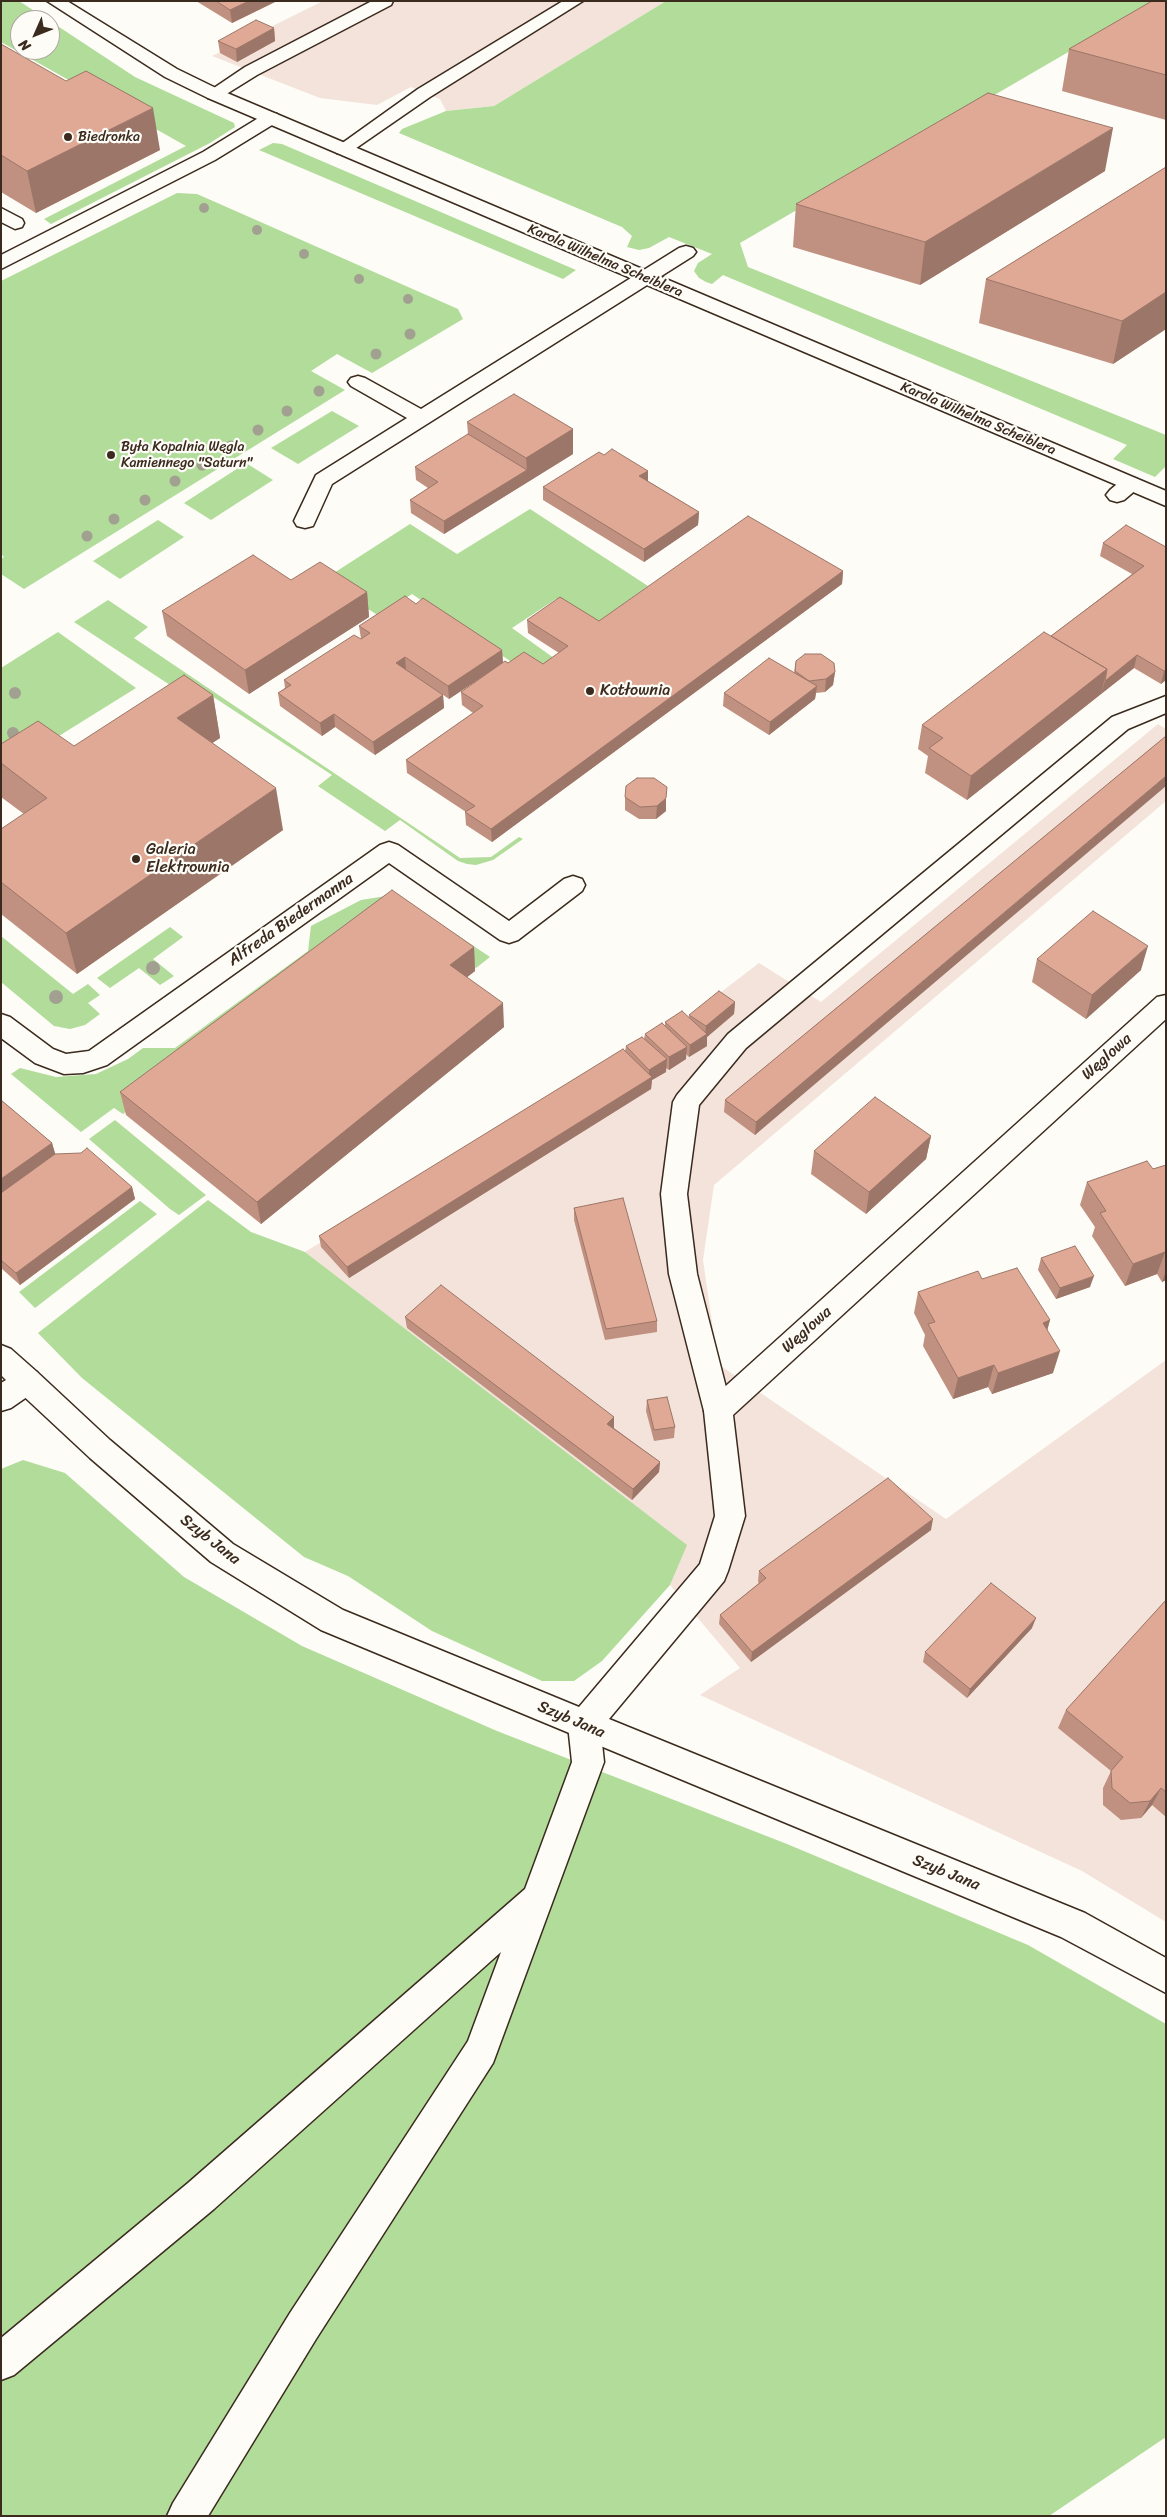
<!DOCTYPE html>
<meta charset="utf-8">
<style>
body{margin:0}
#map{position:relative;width:1167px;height:2517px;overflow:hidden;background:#fdfcf7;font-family:Sriracha,sans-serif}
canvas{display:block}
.frame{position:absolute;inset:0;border:2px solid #3b2a1e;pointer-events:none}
.north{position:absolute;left:10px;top:10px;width:50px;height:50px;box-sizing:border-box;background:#fdfcf7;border:1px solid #afa8a0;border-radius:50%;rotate:226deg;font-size:14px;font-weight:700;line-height:20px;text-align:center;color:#3b2a1e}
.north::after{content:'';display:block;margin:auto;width:18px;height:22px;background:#3b2a1e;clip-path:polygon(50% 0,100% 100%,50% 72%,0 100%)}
</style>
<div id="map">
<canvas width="1167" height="2517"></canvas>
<div class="frame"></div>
<div class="north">N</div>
</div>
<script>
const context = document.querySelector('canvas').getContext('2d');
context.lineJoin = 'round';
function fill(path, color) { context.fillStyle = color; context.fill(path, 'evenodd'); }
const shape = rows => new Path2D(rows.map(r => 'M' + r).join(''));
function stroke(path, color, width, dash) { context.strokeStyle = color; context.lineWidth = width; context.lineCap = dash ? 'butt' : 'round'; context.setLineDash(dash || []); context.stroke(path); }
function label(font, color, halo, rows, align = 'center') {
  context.font = font + ' Sriracha,sans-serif'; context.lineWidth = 4.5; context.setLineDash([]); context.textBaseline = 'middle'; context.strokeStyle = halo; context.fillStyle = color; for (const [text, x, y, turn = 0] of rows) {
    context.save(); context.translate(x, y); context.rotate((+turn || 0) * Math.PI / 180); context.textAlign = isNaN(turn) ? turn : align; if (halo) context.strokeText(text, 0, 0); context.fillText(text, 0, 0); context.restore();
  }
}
fill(shape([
 [323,1,666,1,494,106,446,111,440,99,411,87,377,105,320,98,212,56],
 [1158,724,1166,729,1166,801,714,1185,703,1260,718,1364,946,1519,1166,1360,1166,1922,1082,1871,700,1695,740,1668,670,1585,686,1545,305,1252,690,1016,759,963,821,1002]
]), '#f4e3da');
fill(shape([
 [1,1,19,1,48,20,20,20,20,50,50,50,50,21,135,77,234,123,235,127,210,143,51,224,44,219,186,146,1,42],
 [666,1,1156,1,740,243,748,267,1166,435,1166,466,1155,477,1113,459,1127,445,723,275,712,284,706,282,699,278,694,271,698,263,712,254,669,237,649,248,639,250,627,247,632,236,622,227,399,133,402,129,446,111,494,106],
 [273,143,282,144,576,270,563,279,259,150],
 [177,193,197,194,458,309,463,319,372,373,337,354,311,371,345,390,24,589,1,574,1,559,4,557,1,554,1,281],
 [332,411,359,426,298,464,271,448],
 [246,463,273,480,211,520,184,503],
 [530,509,648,586,597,623,556,599,512,628,558,661,541,670,513,663,412,594,379,616,323,580,410,524,457,554],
 [158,520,184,537,120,579,93,561],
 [108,600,148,627,134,638,460,858,491,857,519,837,523,839,493,860,476,865,467,864,458,861,400,820,385,831,318,786,332,775,183,677,170,685,74,622],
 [58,632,136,688,1,772,1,668],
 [386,896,403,899,490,957,476,968,395,911,123,1114,114,1108,81,1132,11,1074,20,1068,56,1077,96,1074,128,1059,143,1048,175,1048,308,951,311,926,361,900],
 [170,927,183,937,153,959,174,976,160,985,139,968,110,988,97,978],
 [1,936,73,994,88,984,100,995,88,1003,100,1014,85,1025,70,1029,54,1026,1,982],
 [115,1120,201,1191,206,1195,179,1215,170,1209,89,1139],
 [208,1200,251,1232,305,1252,687,1545,670,1585,602,1661,574,1681,542,1681,432,1631,348,1576,304,1557,82,1378,38,1333],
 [140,1201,157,1214,35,1308,19,1292],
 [23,1460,65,1473,184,1577,302,1646,497,1731,787,1844,1028,1945,1166,2024,1166,2437,1049,2516,1,2516,1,1469]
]), '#b1dc9a');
const lane = shape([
 [372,1,393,1,391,5,257,75,220,98,208,98,205,94,245,67,372,1],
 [563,1,583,1,430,97,349,153,337,153,334,149,418,89,563,1],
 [271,113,277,114,280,118,277,122,215,160,1,269,1,255,203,152,265,114,271,113],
 [1,208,22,219,24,223,22,227,15,229,1,222,1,208],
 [686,246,693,248,696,252,693,256,332,484,313,526,305,528,297,526,294,521,316,475,407,418,351,386,348,382,351,378,358,376,365,378,421,409,679,248,686,246],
 [1130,477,1137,479,1140,484,1137,489,1124,500,1117,502,1110,500,1106,495,1110,490,1123,479,1130,477],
 [1166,696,1166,713,1128,729,746,1048,699,1105,687,1194,697,1274,732,1411,728,1420,718,1423,708,1420,704,1411,669,1274,661,1194,673,1102,677,1095,728,1034,1112,717,1166,696],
 [389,842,398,845,509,921,564,879,573,876,582,879,585,885,582,891,518,940,509,943,500,940,389,863,107,1065,83,1073,64,1074,35,1063,1,1038,1,1014,10,1017,53,1049,66,1054,89,1051,380,845,389,842],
 [584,1710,595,1715,600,1725,604,1762,493,2063,316,2339,208,2516,167,2516,173,2503,290,2313,468,2041,501,1952,214,2209,14,2375,1,2380,1,2338,188,2183,525,1889,572,1762,568,1725,573,1715,584,1710]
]);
const street = shape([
 [47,1,67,1,177,69,220,90,1166,491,1166,506,208,98,165,77,47,1],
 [1166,995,1166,1019,733,1415,745,1516,728,1571,724,1581,609,1719,1085,1913,1166,1958,1166,1993,1061,1937,321,1630,211,1562,90,1458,17,1390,13,1381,17,1372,27,1369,37,1372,110,1440,233,1544,343,1610,579,1707,700,1564,715,1516,704,1411,708,1402,1157,997,1166,995]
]);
const secondary = shape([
 [1,1345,11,1349,37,1372,41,1381,37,1390,11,1408,1,1411,1,1383,6,1380,1,1375,1,1345]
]);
stroke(lane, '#3b2a1e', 3);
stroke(street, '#3b2a1e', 3);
stroke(secondary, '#3b2a1e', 3);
fill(lane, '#fdfcf7');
fill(street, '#fdfcf7');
fill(secondary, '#fdfcf7');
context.fillStyle = '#a2a191';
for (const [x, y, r] of [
 [204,208,5],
 [257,230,5],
 [304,254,5],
 [359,279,5],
 [408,299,5],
 [410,334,5.5],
 [376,354,5.5],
 [319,391,5.5],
 [287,411,5.5],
 [258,430,5.5],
 [231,446,5.5],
 [202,465,5.5],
 [175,481,5.5],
 [145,500,5.5],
 [114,519,5.5],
 [87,536,5.5],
 [15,693,6],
 [13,733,6],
 [153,968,7],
 [56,997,7]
]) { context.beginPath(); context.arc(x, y, r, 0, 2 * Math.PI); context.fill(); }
fill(shape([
 [196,1,277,1,232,23],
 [1166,1,1166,120,1062,91,1069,49],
 [274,28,275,41,237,62,220,53,218,41],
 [1,44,160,150,36,213,1,192],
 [1166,167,1166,329,1113,364,979,323,986,279],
 [1105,171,920,285,793,247,796,204],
 [467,422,573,429,573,454,444,534,411,513,410,500,428,488,416,480,415,467,468,434],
 [604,455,648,471,648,481,699,512,698,525,644,562,543,500,543,487],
 [1103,543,1166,547,1166,680,1161,684,1134,668,967,800,925,773,928,756,918,749,922,725,1051,636,1132,574,1100,556],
 [843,571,842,584,492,842,466,825,465,812,466,812,407,773,406,760,473,713,462,705,461,692,508,663,543,664,559,653,528,633,527,620,599,621],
 [291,580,367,592,369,617,249,694,167,636,162,611],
 [416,604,502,650,503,663,449,699,417,677,443,695,444,708,375,755,335,727,322,736,280,706,278,693,285,688,284,680,361,639,359,626],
 [796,661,835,672,833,685,825,692,816,693,815,699,769,735,723,706,724,693,794,673],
 [213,695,220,738,212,743,283,830,77,974,1,914,1,829,24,814,1,797,1,744,74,746],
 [1166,736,755,1135,724,1112,725,1100],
 [654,778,666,811,656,819,639,819,625,810,625,797],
 [474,947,475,971,467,977,504,1027,261,1224,126,1115,120,1092],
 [1037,959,1141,970,1086,1019,1032,982],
 [735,1002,734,1014,707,1037,707,1046,689,1057,686,1054,686,1059,669,1070,666,1068,666,1072,652,1080,651,1089,349,1278,321,1247,319,1236,625,1051,626,1046,644,1039,645,1034,665,1025,665,1022,689,1017,689,1015],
 [1,1100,52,1143,55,1154,132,1187,135,1199,20,1285,1,1268],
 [931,1136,926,1159,866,1214,811,1174,814,1151],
 [1166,1165,1166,1280,1162,1282,1157,1274,1125,1286,1092,1236,1095,1227,1080,1205,1087,1182,1153,1169],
 [574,1208,657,1321,657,1332,605,1340,574,1220],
 [1041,1258,1090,1287,1056,1299,1038,1270],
 [982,1279,1050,1320,1047,1330,1053,1373,992,1394,988,1387,953,1399,923,1346,925,1335,914,1313,918,1292],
 [405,1317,614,1428,660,1462,659,1472,632,1500,407,1328],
 [647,1400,675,1427,674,1438,654,1441,646,1411],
 [931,1530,751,1662,719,1624,720,1615,759,1583,758,1582,759,1571],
 [1166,1600,1166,1817,1152,1805,1141,1818,1121,1820,1103,1805,1103,1788,1111,1771,1058,1728,1066,1710],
 [1032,1628,967,1698,923,1662,925,1652]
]), '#c09180');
fill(shape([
 [249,1,277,1,232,23,230,10],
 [274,28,275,41,237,62,236,49],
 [153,108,160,150,36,213,27,171],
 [1113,128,1105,171,920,285,925,242],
 [1166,292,1166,329,1113,364,1122,321],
 [573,429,573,454,444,534,444,521,527,470,526,458],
 [648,471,648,484,639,476],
 [699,512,698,525,644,562,644,549],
 [843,571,842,584,492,842,491,829],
 [367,592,369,617,249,694,245,670],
 [502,650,503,663,449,699,448,686],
 [1137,655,1134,668,1101,694,1105,681],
 [405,657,406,670,396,663],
 [1107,669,1101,694,967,800,971,776],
 [1166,670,1166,680,1161,684,1164,671],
 [835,672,833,685,825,692,826,679],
 [817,686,815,699,769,735,770,722],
 [213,695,220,738,185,761,177,718],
 [443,695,444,708,375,755,373,742],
 [334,714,335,727,322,736,320,723],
 [1166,776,1166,786,755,1135,756,1122],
 [276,788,283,830,77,974,66,933],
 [666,798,666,811,656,819,657,806],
 [1148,946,1141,970,1086,1019,1092,995],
 [474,947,475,971,452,989,450,965],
 [735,1002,734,1014,707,1037,707,1046,689,1057,690,1045,705,1035,706,1026],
 [503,1003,504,1027,261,1224,257,1202],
 [687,1047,686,1059,669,1070,669,1057],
 [667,1059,666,1072,652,1080,651,1089,349,1278,347,1267,649,1079,649,1070],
 [931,1136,926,1159,866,1214,869,1192],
 [52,1143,59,1166,1,1208,1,1179],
 [132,1187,135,1199,20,1285,16,1273],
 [1165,1252,1157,1274,1125,1286,1133,1264],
 [1166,1271,1166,1280,1162,1282],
 [1094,1276,1090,1287,1056,1299,1060,1288],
 [1050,1320,1044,1342,1043,1323],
 [1060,1351,1053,1373,992,1394,998,1373],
 [994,1365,988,1387,953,1399,958,1378],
 [614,1417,614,1428,607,1435,607,1424],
 [660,1462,659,1472,632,1500,633,1489],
 [933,1519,931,1530,751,1662,752,1652],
 [1036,1618,1032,1628,967,1698,970,1689],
 [1161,1788,1152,1805,1141,1818,1150,1801]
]), '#9c7668');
const building = shape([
 [216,1,249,1,230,10,216,1],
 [1152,1,1166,1,1166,75,1069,49,1152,1],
 [256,20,274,28,236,49,218,41,256,20],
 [1,44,66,81,86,71,153,108,27,171,1,155,1,44],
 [988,93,1113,128,925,242,796,204,988,93],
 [1166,167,1166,292,1122,321,986,279,1166,167],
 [514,394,573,429,526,458,467,422,514,394],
 [468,434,527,470,444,521,410,500,438,482,415,467,468,434],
 [612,449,648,471,639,476,699,512,644,549,543,487,599,452,604,455,612,449],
 [748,516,843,571,491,829,465,812,475,806,406,760,483,706,461,692,505,661,508,663,524,652,543,664,568,646,527,620,560,597,599,621,748,516],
 [1126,525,1166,547,1166,670,1164,671,1137,655,1105,681,1107,669,1051,636,1144,566,1103,543,1126,525],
 [253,555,291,580,320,562,367,592,245,670,162,611,253,555],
 [405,596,416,604,423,598,502,650,448,686,405,657,396,663,443,695,373,742,334,714,320,723,278,693,291,685,284,680,354,635,361,639,370,633,359,626,405,596],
 [1044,632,1107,669,971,776,929,748,943,738,922,725,1044,632],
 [805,654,821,654,834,663,835,672,826,679,809,681,795,671,796,661,805,654],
 [769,658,817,686,770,722,724,693,769,658],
 [184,675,213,695,177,718,276,788,66,933,1,882,1,829,47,798,1,763,1,744,38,721,74,746,184,675],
 [1166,736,1166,776,756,1122,725,1100,1166,736],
 [637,778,654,778,667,787,666,798,657,806,640,807,625,797,626,786,637,778],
 [392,890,474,947,450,965,503,1003,257,1202,120,1092,392,890],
 [1093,911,1148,946,1092,995,1037,959,1093,911],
 [719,991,735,1002,706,1026,689,1015,719,991],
 [682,1011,707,1034,690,1045,665,1022,682,1011],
 [662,1023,687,1047,669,1057,645,1034,662,1023],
 [642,1037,667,1059,649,1070,626,1046,642,1037],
 [623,1049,652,1077,347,1267,319,1236,623,1049],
 [875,1097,931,1136,869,1192,814,1151,875,1097],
 [1,1100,52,1143,1,1179,1,1100],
 [87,1148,132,1187,16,1273,1,1260,1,1193,55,1154,81,1153,87,1148],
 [1147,1161,1153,1169,1166,1165,1166,1253,1165,1252,1133,1264,1100,1213,1106,1211,1087,1182,1147,1161],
 [623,1198,657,1321,606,1329,574,1208,623,1198],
 [1075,1246,1094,1276,1060,1288,1041,1258,1075,1246],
 [1017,1268,1050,1320,1043,1323,1060,1351,998,1373,994,1365,958,1378,928,1324,935,1322,918,1292,978,1271,982,1279,1017,1268],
 [441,1285,614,1417,607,1424,660,1462,633,1489,405,1317,441,1285],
 [667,1397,675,1427,654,1430,647,1400,667,1397],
 [888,1478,933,1519,752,1652,720,1615,766,1578,759,1571,888,1478],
 [991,1583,1036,1618,970,1689,925,1652,991,1583],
 [1166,1600,1166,1792,1161,1788,1150,1801,1130,1803,1112,1788,1111,1771,1123,1757,1066,1710,1166,1600]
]);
fill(building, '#dfa995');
stroke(building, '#9c7668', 1);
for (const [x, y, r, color] of [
 [68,137,5,"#3b2a1e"],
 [111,455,5,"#3b2a1e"],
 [590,691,5,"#3b2a1e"],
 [136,859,5,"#3b2a1e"]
]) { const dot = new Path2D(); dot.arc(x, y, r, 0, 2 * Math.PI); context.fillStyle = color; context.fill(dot); stroke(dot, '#fdfcf7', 2); }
label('14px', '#3b2a1e', '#fdfcf7', [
 ["Biedronka",78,137],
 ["Była Kopalnia Węgla",121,447],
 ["Kamiennego \"Saturn\"",121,463]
], 'left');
label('14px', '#3b2a1e', '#fdfcf7', [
 ["Karola Wilhelma Scheiblera",605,261,23],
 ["Karola Wilhelma Scheiblera",978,419,23]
]);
label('16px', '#3b2a1e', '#fdfcf7', [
 ["Kotłownia",600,691],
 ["Galeria",146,850],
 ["Elektrownia",146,868]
], 'left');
label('16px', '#3b2a1e', '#fdfcf7', [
 ["Alfreda Biedermanna",291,920,-35],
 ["Węglowa",1107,1057,-42],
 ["Węglowa",807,1330,-42],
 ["Szyb Jana",210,1540,38],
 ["Szyb Jana",571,1720,23],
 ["Szyb Jana",946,1873,22]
]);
</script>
